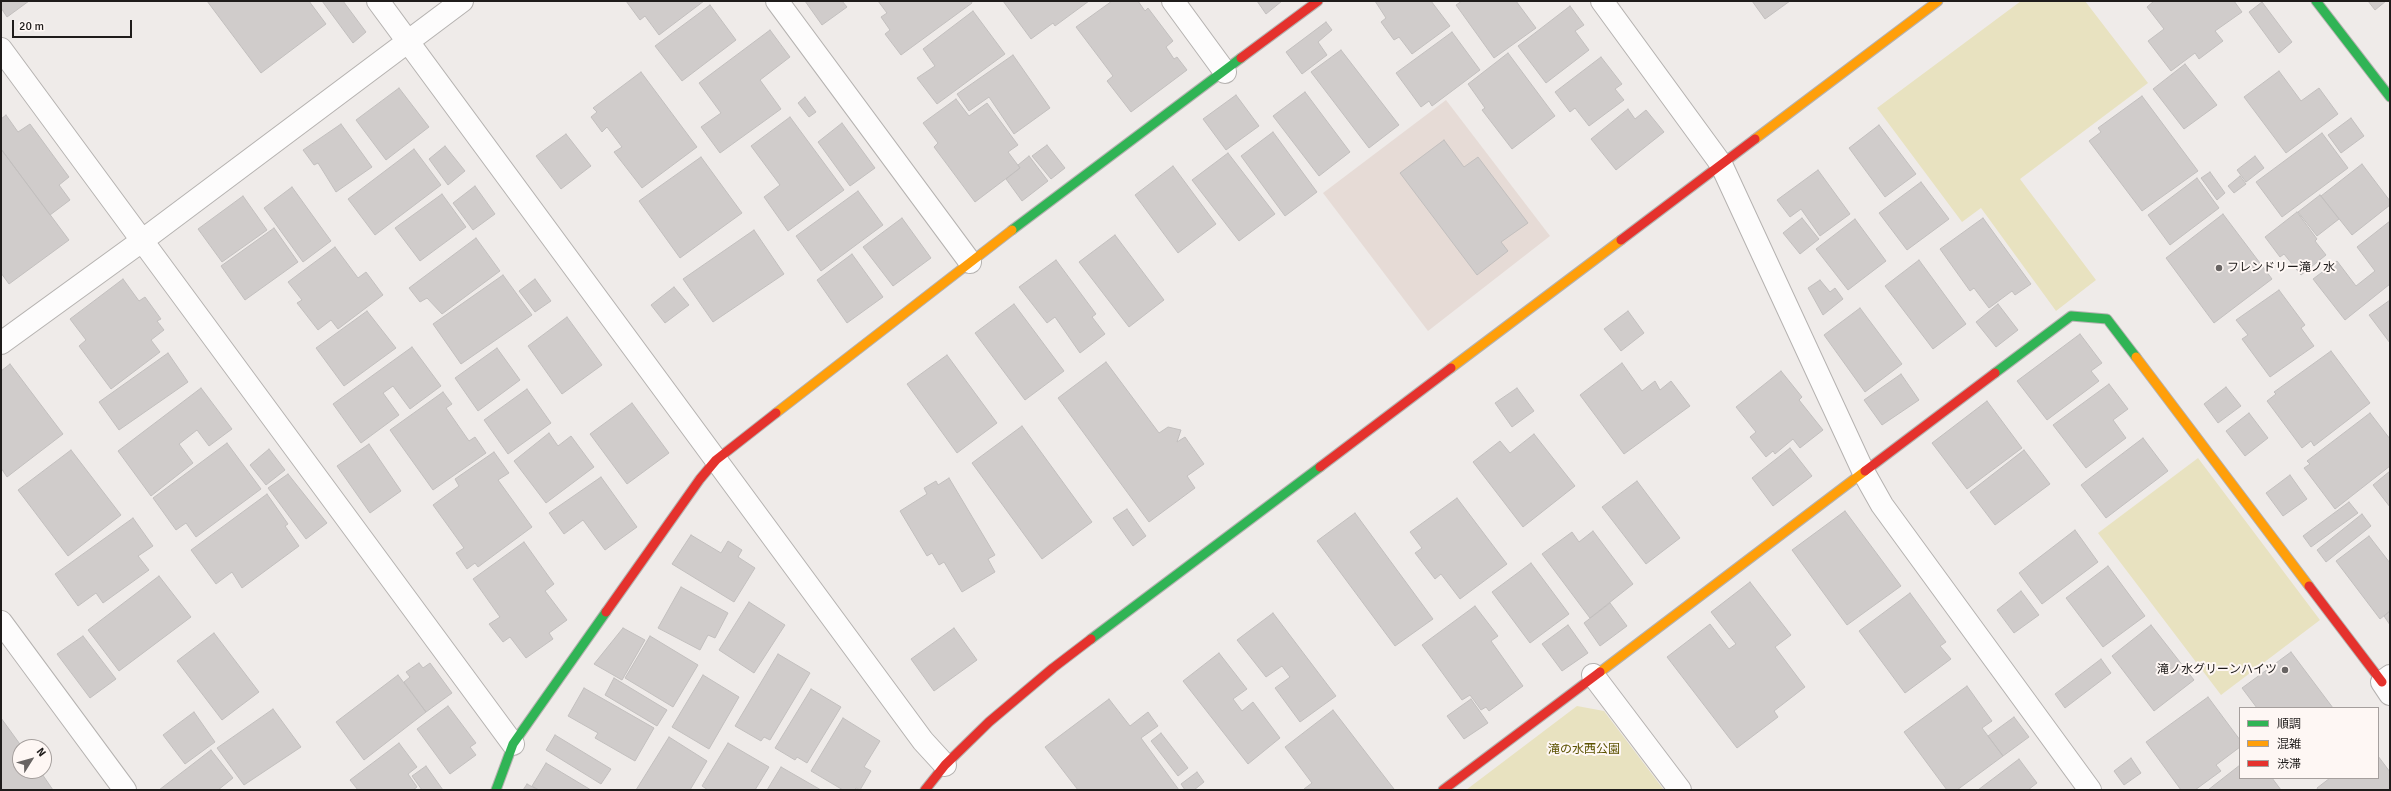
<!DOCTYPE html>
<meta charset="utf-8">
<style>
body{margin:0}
#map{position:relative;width:2391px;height:791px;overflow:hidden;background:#efebe9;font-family:Signika,"Noto Sans JP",sans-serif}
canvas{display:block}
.frame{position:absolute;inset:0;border:2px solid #1f1c1b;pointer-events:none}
.legend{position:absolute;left:2239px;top:707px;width:140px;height:72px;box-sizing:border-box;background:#fef7f4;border:1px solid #a59f9d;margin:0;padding:5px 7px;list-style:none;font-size:12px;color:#1f1c1b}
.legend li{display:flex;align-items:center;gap:8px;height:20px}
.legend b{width:20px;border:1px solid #a59f9d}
.north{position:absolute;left:12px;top:739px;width:40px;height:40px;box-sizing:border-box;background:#fef7f4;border:1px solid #a59f9d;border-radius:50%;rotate:53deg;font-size:11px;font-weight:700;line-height:16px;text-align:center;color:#1f1c1b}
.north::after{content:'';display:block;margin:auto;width:14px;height:18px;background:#686463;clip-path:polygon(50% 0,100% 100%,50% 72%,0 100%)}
.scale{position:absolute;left:12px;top:20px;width:120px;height:18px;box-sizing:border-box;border:2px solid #1f1c1b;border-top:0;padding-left:5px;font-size:12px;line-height:14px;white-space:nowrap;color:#1f1c1b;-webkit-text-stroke:3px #fef7f4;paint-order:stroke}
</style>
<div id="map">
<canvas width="2391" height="791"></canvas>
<div class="frame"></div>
<ul class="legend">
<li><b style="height:5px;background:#30b455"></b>順調</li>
<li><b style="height:5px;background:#ff9f0a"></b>混雑</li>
<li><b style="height:5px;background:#e5322d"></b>渋滞</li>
</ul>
<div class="north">N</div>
<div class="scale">20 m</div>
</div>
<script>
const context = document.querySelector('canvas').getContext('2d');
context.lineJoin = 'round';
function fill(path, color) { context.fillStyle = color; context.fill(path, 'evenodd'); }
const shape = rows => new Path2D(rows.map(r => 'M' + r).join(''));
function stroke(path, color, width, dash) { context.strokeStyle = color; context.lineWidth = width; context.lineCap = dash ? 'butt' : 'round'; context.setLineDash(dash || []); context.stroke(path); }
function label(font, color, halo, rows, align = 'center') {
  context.font = font + ' Signika,"Noto Sans JP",sans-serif'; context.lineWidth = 4; context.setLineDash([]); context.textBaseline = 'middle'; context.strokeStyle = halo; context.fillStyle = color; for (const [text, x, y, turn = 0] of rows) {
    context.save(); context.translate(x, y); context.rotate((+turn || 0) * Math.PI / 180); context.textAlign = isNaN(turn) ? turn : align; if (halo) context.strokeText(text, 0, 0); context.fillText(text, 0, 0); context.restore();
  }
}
fill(shape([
 [1446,100,1550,236,1428,331,1323,193]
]), '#e6dbd6');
fill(shape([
 [2021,1,2085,1,2148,83,2020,179,2096,280,2056,311,1981,208,1962,222,1877,108],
 [2198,458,2320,620,2221,695,2098,533],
 [1577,706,1604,711,1664,790,1466,790]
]), '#e8e2c0');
const building = shape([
 [1,1,29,1,7,17,1,8,1,1],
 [207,1,309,1,326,24,261,73,207,1],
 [322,1,343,1,366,32,353,43,322,1],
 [626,1,704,1,659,35,645,16,640,20,626,1],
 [805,1,842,1,847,7,822,25,805,1],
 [878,1,971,1,972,3,901,55,885,34,890,30,881,17,887,13,878,1],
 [1003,1,1089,1,1055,26,1053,23,1031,39,1003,1],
 [1112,1,1138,1,1145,11,1148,8,1173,41,1166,47,1174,59,1177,57,1187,70,1131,112,1107,81,1113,76,1076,27,1112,1],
 [1257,1,1282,1,1266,14,1257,1],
 [1375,1,1431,1,1450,26,1412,54,1399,37,1394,40,1381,22,1386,18,1375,1],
 [1462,1,1516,1,1536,28,1494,58,1456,5,1462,1],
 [1752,1,1790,1,1765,19,1752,1],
 [2234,1,2242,12,2215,31,2223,41,2199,59,2195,53,2171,71,2148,41,2164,29,2147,7,2154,1,2234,1],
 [2368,1,2386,1,2375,10,2368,1],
 [2262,2,2292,42,2279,53,2249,12,2262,2],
 [710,5,736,40,682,81,655,46,710,5],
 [1570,6,1584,25,1575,31,1589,50,1546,83,1518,46,1570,6],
 [973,11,1005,54,937,104,917,78,935,66,923,49,973,11],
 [1326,22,1332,30,1318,42,1327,55,1302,74,1286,52,1326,22],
 [770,30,790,57,760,80,781,109,720,153,701,127,721,113,699,83,770,30],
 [1452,32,1480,70,1432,106,1429,101,1421,107,1396,73,1452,32],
 [1341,50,1399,125,1369,148,1311,72,1341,50],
 [1508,53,1555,116,1512,149,1482,110,1485,108,1468,84,1508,53],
 [1013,55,1050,108,1014,134,989,97,969,111,957,94,1013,55],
 [1601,57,1622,84,1615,89,1624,100,1589,126,1575,108,1570,112,1555,92,1601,57],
 [2185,64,2217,105,2184,129,2153,89,2185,64],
 [2279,71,2301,101,2319,88,2338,114,2286,153,2244,97,2279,71],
 [641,72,697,147,642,188,614,152,622,147,607,127,602,132,591,117,597,112,593,108,641,72],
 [399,88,429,127,386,160,356,120,399,88],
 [1305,92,1350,152,1319,176,1273,116,1305,92],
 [1236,95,1259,126,1226,150,1203,119,1236,95],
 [2142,96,2198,171,2142,211,2089,141,2101,132,2098,128,2142,96],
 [805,97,816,112,809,117,798,103,805,97],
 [956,99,969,116,987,103,1018,145,1008,152,1020,168,975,202,934,147,938,143,923,123,956,99],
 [1628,109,1635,119,1646,110,1664,132,1616,170,1591,139,1628,109],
 [6,115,18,132,30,124,69,177,59,185,70,200,50,215,1,149,1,119,6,115],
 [790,117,844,190,788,231,764,197,780,185,751,146,790,117],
 [2351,118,2364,136,2341,153,2328,135,2351,118],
 [842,123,875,168,850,186,818,142,842,123],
 [341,124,372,167,336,192,318,163,314,165,303,150,341,124],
 [1879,125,1916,174,1885,197,1849,148,1879,125],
 [1273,132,1317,192,1285,216,1241,156,1273,132],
 [2322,133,2348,168,2282,217,2256,182,2322,133],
 [566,134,591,166,561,189,536,156,566,134],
 [1444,140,1464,167,1478,157,1528,223,1501,242,1508,251,1477,275,1400,173,1444,140],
 [1047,145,1065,168,1051,179,1032,156,1047,145],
 [445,146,465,171,448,185,429,159,445,146],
 [1,149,69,240,9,284,1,273,1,149],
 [414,149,441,185,375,235,348,199,414,149],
 [1228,153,1275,214,1239,241,1192,180,1228,153],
 [1029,156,1048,181,1022,201,1006,179,1020,168,1018,165,1029,156],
 [2255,156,2264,168,2246,182,2237,170,2255,156],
 [701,157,742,213,680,258,639,201,701,157],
 [2362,164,2390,201,2390,205,2352,235,2321,196,2362,164],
 [1173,166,1216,224,1178,253,1135,195,1173,166],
 [1818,170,1850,214,1820,236,1801,209,1790,217,1777,200,1818,170],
 [2210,172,2225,193,2217,200,2201,178,2210,172],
 [2240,176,2246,184,2234,193,2228,186,2240,176],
 [2197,178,2219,208,2170,245,2148,215,2197,178],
 [1921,182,1949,219,1907,250,1879,213,1921,182],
 [475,186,495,214,473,230,453,203,475,186],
 [292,187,331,241,303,262,264,208,292,187],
 [858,191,883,225,821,271,796,236,858,191],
 [442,194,466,227,420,261,395,228,442,194],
 [2320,195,2339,219,2317,236,2298,212,2320,195],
 [243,196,267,230,222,262,198,229,243,196],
 [2297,212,2317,239,2315,241,2326,255,2301,275,2284,254,2280,257,2265,237,2297,212],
 [2223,214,2272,279,2214,323,2166,258,2223,214],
 [902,218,931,258,893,286,863,247,902,218],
 [1802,218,1819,239,1800,254,1783,233,1802,218],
 [1983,218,2031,284,2015,295,2012,291,1989,308,1974,288,1970,291,1940,249,1983,218],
 [1855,219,1886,261,1848,290,1816,249,1855,219],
 [2390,221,2390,284,2345,320,2313,279,2337,261,2356,286,2375,271,2357,247,2390,221],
 [274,228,298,262,245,300,221,266,274,228],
 [754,230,784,274,713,322,683,279,754,230],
 [1115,235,1164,300,1129,327,1079,262,1115,235],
 [476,238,500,271,442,314,427,298,420,302,409,288,476,238],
 [335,247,358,278,366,272,383,295,338,329,331,320,318,330,297,303,302,300,288,282,335,247],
 [852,254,883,297,847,323,817,280,852,254],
 [1056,260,1096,314,1092,317,1105,334,1080,353,1055,317,1047,323,1019,287,1056,260],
 [1919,260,1966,324,1933,349,1885,286,1919,260],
 [503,275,532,315,461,364,433,324,503,275],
 [123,279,139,301,145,297,161,319,157,321,164,330,151,340,160,352,111,389,79,346,86,340,70,319,123,279],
 [535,279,551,301,535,312,519,291,535,279],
 [1820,280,1830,292,1835,288,1843,299,1823,315,1808,288,1820,280],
 [674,287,689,305,665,323,651,305,674,287],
 [2279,290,2305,325,2301,328,2314,346,2270,377,2242,339,2248,335,2236,320,2279,290],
 [2390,300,2390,343,2369,315,2390,300],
 [1014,304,1064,371,1025,400,975,333,1014,304],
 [1998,304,2018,330,1996,347,1976,322,1998,304],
 [1860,308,1902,364,1865,392,1824,335,1860,308],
 [367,311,396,348,344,386,316,348,367,311],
 [1628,311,1644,333,1621,351,1604,329,1628,311],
 [567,317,602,365,562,394,528,346,567,317],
 [2080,334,2102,363,2091,371,2099,381,2047,420,2017,381,2080,334],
 [412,347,441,386,410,409,393,386,383,393,399,415,361,443,333,404,412,347],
 [497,348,520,380,478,411,455,378,497,348],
 [2331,351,2370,403,2314,446,2311,441,2302,448,2267,401,2276,394,2274,392,2331,351],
 [168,353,188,382,119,430,99,402,168,353],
 [947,355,997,423,957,453,907,384,947,355],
 [1106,362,1159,433,1168,427,1181,430,1177,442,1185,437,1204,464,1187,476,1195,488,1149,522,1058,398,1106,362],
 [1622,363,1642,391,1655,381,1660,390,1671,381,1690,406,1624,454,1580,395,1622,363],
 [10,364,63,434,7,477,1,468,1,371,10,364],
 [1781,371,1802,397,1799,400,1823,430,1800,448,1793,439,1775,454,1773,451,1766,457,1750,437,1756,432,1736,407,1781,371],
 [1901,374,1919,400,1882,425,1864,400,1901,374],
 [2109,384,2128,409,2113,420,2126,438,2086,468,2053,425,2109,384],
 [2226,387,2241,406,2218,423,2204,404,2226,387],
 [201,388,232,429,209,446,197,430,179,444,193,463,151,496,118,451,201,388],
 [1517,388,1534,411,1512,427,1495,403,1517,388],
 [527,389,551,423,508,454,484,420,527,389],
 [443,392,452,404,446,408,469,441,475,437,486,453,433,490,390,430,443,392],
 [1987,401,2022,448,1967,489,1932,443,1987,401],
 [632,403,669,453,627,484,590,434,632,403],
 [2249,413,2268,438,2245,456,2226,431,2249,413],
 [2370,413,2390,439,2390,466,2335,509,2304,468,2310,464,2307,461,2370,413],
 [1022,426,1092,522,1042,559,972,463,1022,426],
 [549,433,558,446,571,436,594,467,546,503,514,461,549,433],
 [1534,434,1575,486,1523,527,1473,462,1500,441,1510,453,1534,434],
 [2143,438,2168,471,2106,518,2081,485,2143,438],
 [227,443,261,489,196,537,186,523,176,530,153,498,227,443],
 [369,444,401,491,370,513,337,466,369,444],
 [1790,448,1812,476,1773,506,1752,478,1790,448],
 [269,449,285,470,266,485,250,465,269,449],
 [71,450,121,515,68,556,18,490,71,450],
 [2024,450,2050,484,1995,525,1970,492,2024,450],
 [494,452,509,473,498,480,532,527,478,567,475,563,467,569,456,553,464,548,433,505,459,486,455,479,494,452],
 [2390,471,2390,507,2373,485,2390,471],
 [288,474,327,523,306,539,268,488,288,474],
 [2290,475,2307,499,2283,516,2266,493,2290,475],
 [601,477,637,527,605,550,583,520,564,534,549,513,601,477],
 [949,478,995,555,988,559,995,572,962,592,944,562,939,565,932,553,927,556,900,511,927,494,924,488,936,481,938,485,949,478],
 [1637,481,1680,538,1646,564,1602,507,1637,481],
 [267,494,288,524,285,526,299,546,242,588,232,572,216,584,191,550,267,494],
 [1457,498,1507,564,1460,599,1441,574,1435,579,1415,553,1422,548,1410,532,1457,498],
 [2349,502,2358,513,2311,547,2303,536,2349,502],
 [1127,509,1146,536,1133,546,1113,518,1127,509],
 [1845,511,1901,586,1847,625,1792,550,1845,511],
 [1355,513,1433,619,1395,646,1317,541,1355,513],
 [2362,514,2371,526,2326,562,2317,550,2362,514],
 [133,518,153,546,138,556,149,570,103,603,96,593,78,606,55,574,133,518],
 [2075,530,2098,562,2042,604,2019,573,2075,530],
 [1593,531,1633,584,1590,618,1542,554,1572,532,1579,542,1593,531],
 [691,535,721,553,728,541,742,550,738,557,755,568,734,602,672,564,691,535],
 [2369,536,2390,563,2390,611,2380,619,2336,561,2369,536],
 [524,542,554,584,545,591,567,620,549,633,553,639,526,658,510,637,503,642,489,624,500,617,473,579,524,542],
 [1531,563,1569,614,1530,643,1492,592,1531,563],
 [2108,566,2145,616,2103,647,2066,598,2108,566],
 [159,576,191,617,119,671,88,630,159,576],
 [1750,582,1791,635,1775,647,1805,687,1774,711,1778,717,1737,748,1667,657,1710,624,1729,649,1736,644,1711,612,1750,582],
 [681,587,728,613,715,638,708,635,700,650,658,628,681,587],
 [2021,591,2039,615,2014,633,1997,610,2021,591],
 [1910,593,1946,642,1940,646,1951,659,1905,693,1859,631,1910,593],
 [749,602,785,625,754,673,719,650,749,602],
 [1610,603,1627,626,1600,646,1584,623,1610,603],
 [1475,606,1498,636,1491,641,1523,686,1489,711,1486,707,1481,710,1470,695,1462,700,1422,645,1475,606],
 [2390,611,2390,625,2384,616,2390,611],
 [1273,613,1336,696,1300,722,1275,688,1290,677,1282,666,1266,677,1237,640,1273,613],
 [1568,625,1588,653,1562,671,1542,644,1568,625],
 [2151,625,2194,680,2154,711,2112,656,2151,625],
 [623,628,645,640,622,680,594,664,623,628],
 [954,628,977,660,934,691,911,659,954,628],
 [214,633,259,692,222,720,177,661,214,633],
 [83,636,116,679,90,698,57,654,83,636],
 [650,636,698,665,673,707,625,678,650,636],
 [2291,652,2333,708,2257,708,2242,688,2291,652],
 [1219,653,1247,689,1233,699,1242,711,1253,702,1280,738,1248,764,1183,681,1219,653],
 [778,654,810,673,770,740,764,737,761,741,735,726,778,654],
 [2101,659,2111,673,2065,708,2055,694,2101,659],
 [419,663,423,668,430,663,452,693,426,712,404,682,410,677,406,672,419,663],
 [398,675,426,712,364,760,336,722,398,675],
 [703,675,739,697,709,749,672,727,703,675],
 [614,678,667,710,657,726,605,695,614,678],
 [1967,686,1992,721,1982,728,2003,756,1957,790,1947,790,1904,732,1967,686],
 [584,688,654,728,635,761,595,738,598,733,568,716,584,688],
 [811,689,841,707,807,763,797,757,795,760,775,748,811,689],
 [2208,697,2240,740,2240,747,2216,765,2221,771,2195,790,2181,790,2146,742,2208,697],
 [1109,699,1130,726,1148,712,1158,726,1141,738,1179,790,1078,790,1045,747,1109,699],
 [1471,699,1488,723,1464,739,1447,716,1471,699],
 [448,706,476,743,470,747,476,755,450,774,417,729,448,706],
 [273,709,301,747,244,785,217,748,273,709],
 [1333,710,1394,789,1392,790,1304,789,1312,783,1285,747,1333,710],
 [194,712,215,742,185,764,163,735,194,712],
 [2014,717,2029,737,2003,756,1988,736,2014,717],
 [1,718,22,747,20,747,20,771,40,771,53,790,1,790,1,718],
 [843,718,880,741,864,767,871,771,860,790,856,788,854,790,843,790,811,771,843,718],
 [1161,733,1188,768,1178,776,1151,741,1161,733],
 [555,735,611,769,601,784,546,750,555,735],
 [669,737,707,761,690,790,636,790,669,737],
 [399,743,417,767,408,774,417,787,413,790,358,790,350,780,399,743],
 [728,743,769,767,755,790,708,790,702,786,728,743],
 [211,750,233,778,218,790,159,790,211,750],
 [2378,756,2390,772,2390,790,2318,790,2317,788,2330,778,2378,778,2378,756],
 [2131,758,2141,773,2124,785,2114,771,2131,758],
 [2019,759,2037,783,2028,790,1978,790,2019,759],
 [546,763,591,790,539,790,532,786,546,763],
 [2240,765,2240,778,2272,778,2281,790,2208,790,2240,765],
 [426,766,443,790,422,790,412,776,426,766],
 [781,767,821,790,767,790,781,767],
 [1197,772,1204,782,1194,790,1185,790,1181,784,1197,772],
 [527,784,538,790,523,790,527,784]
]);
fill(building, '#d0cccb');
stroke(building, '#c2bfbe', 1);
const street = shape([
 [378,1,923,741,945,765],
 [777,1,970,262],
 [1173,1,1225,72],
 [1602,1,1721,164,1864,473,1882,505,2090,790],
 [1,49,513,744],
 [1,343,143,240,462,1],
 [1,622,125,790],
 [1593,675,1680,790],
 [2390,676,2382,682,2390,694]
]);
const fast = shape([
 [2316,1,2390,97],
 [1012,230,1241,58],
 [1995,373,2071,316,2107,319,2136,357],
 [1091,639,1320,467],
 [496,790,513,744,606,612]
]);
const slow = shape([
 [1755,139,1938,1],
 [2136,357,2309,586],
 [1451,368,1621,240],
 [776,413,1012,230],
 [1600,672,1865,471]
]);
const jam = shape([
 [1241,58,1318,1],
 [1621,240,1755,139],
 [1320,467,1451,368],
 [1865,471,1995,373],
 [2309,586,2382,682],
 [606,612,700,479,716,460,776,413],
 [925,790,945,765,989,722,1053,668,1091,639],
 [1443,790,1600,672]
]);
stroke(street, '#b5b2b0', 24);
stroke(fast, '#b5b2b0', 11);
stroke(slow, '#b5b2b0', 11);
stroke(jam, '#b5b2b0', 11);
stroke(street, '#fdfcfc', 22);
stroke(fast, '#30b455', 9);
stroke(slow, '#ff9f0a', 9);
stroke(jam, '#e5322d', 9);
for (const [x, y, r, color] of [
 [2219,268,4,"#686463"],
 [2285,670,4,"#686463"]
]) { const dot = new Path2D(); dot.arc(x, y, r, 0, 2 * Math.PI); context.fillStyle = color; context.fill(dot); stroke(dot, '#fef7f4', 1.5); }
label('12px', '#1f1c1b', '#fef7f4', [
 ["フレンドリー滝ノ水",2227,268],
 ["滝ノ水グリーンハイツ",2277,670,"right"]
], 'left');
label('12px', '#5b5200', '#fef7f4', [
 ["滝の水西公園",1584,750]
]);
</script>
